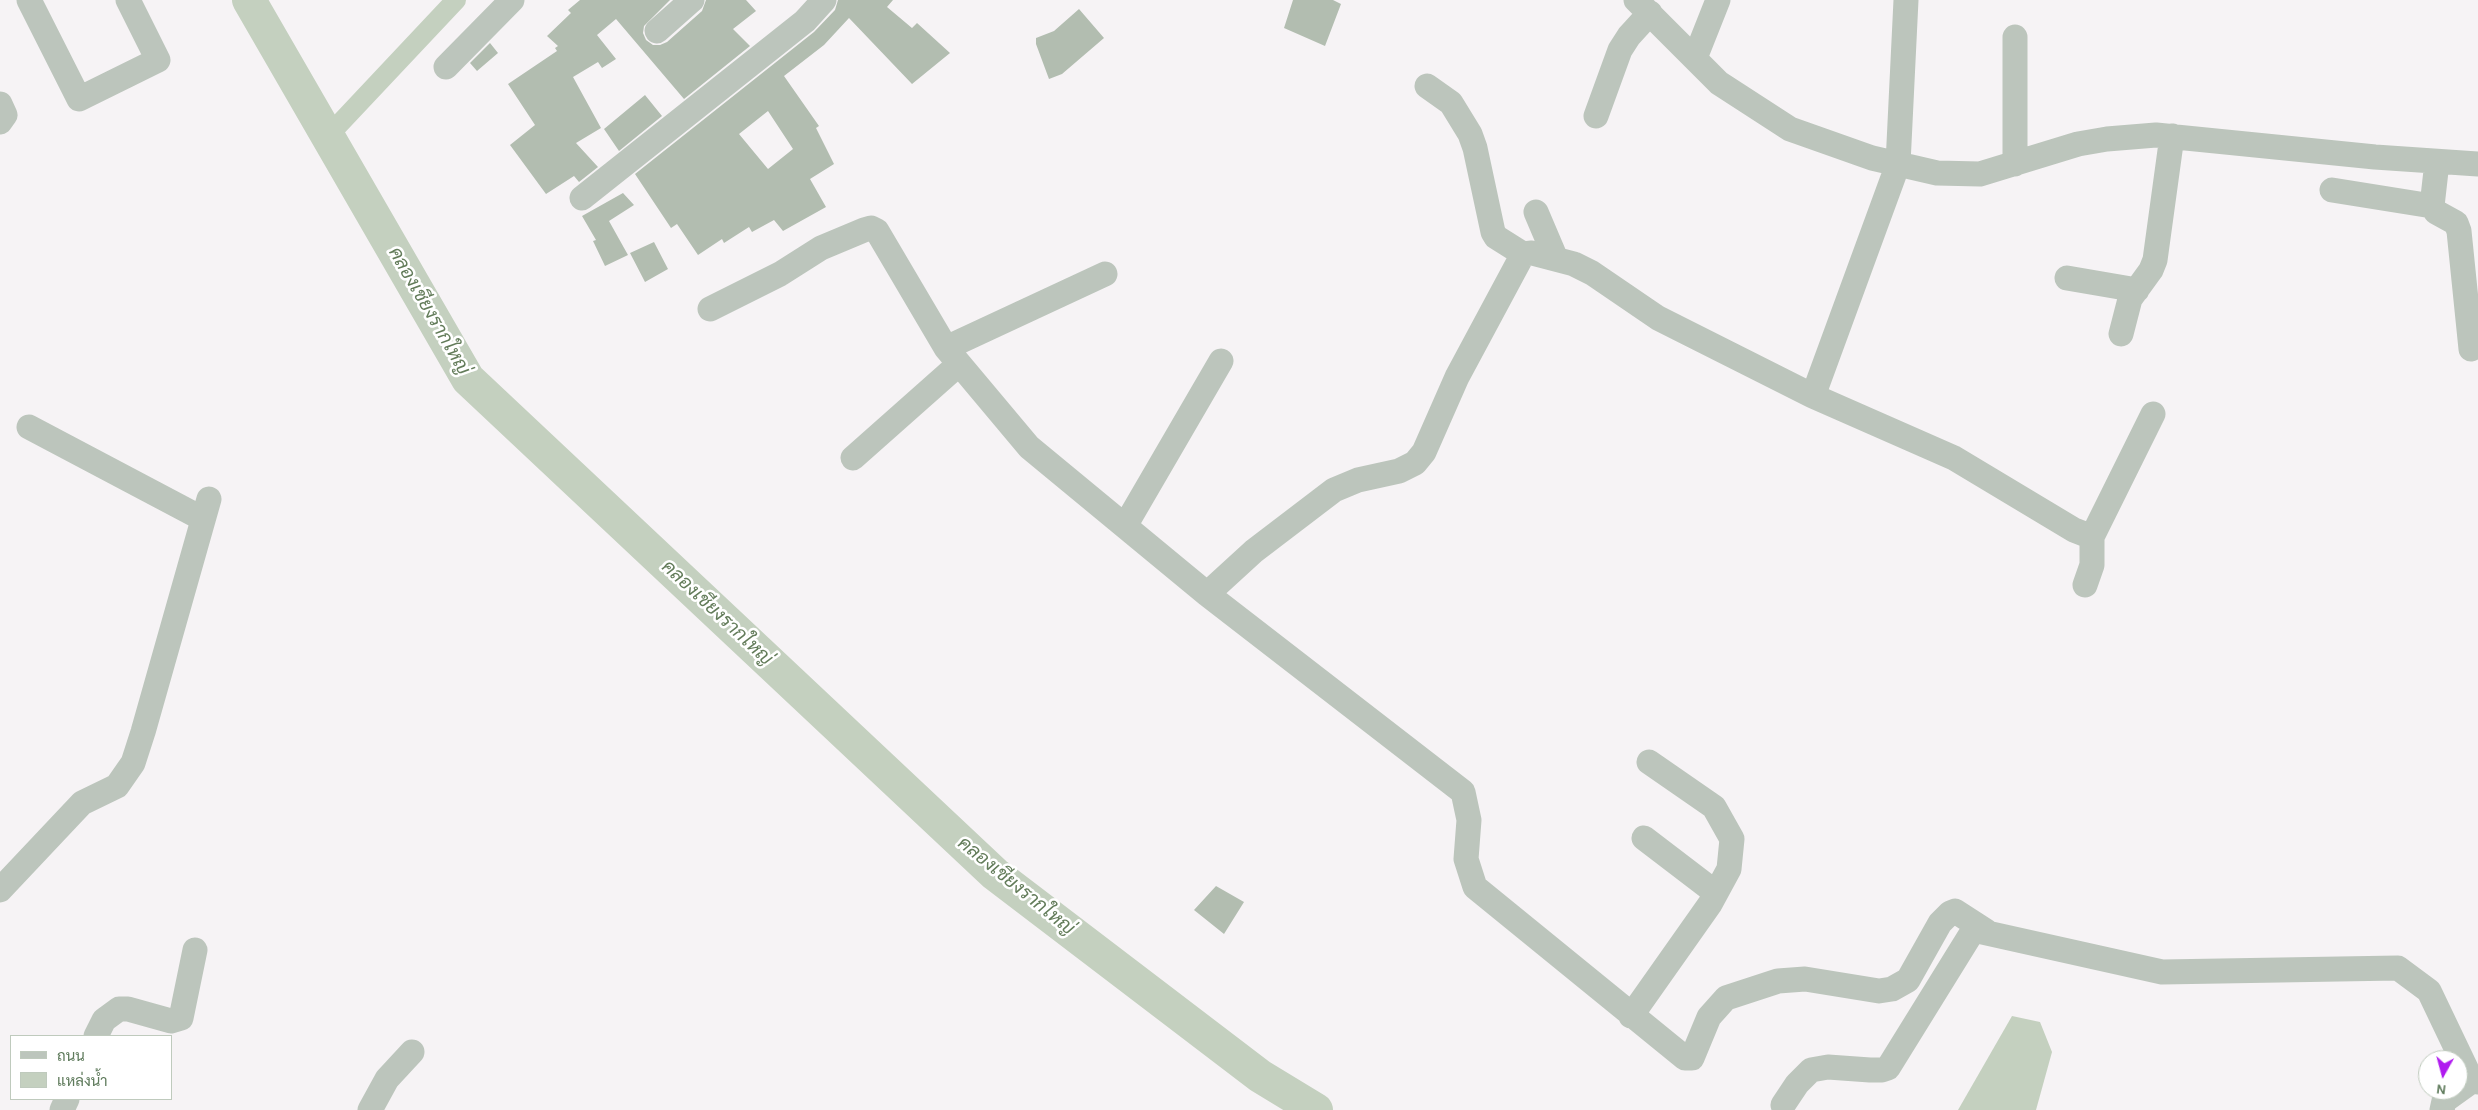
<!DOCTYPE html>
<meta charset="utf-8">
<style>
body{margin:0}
#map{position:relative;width:2478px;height:1110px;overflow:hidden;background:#f6f3f5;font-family:Karla,Sarabun,sans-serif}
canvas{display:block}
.legend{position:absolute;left:10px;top:1035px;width:162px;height:65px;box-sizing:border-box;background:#fff;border:1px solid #bfcabd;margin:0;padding:6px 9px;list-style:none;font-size:15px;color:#5e7a5b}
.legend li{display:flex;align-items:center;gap:10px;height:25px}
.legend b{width:25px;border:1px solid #bfcabd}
.north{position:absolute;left:2418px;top:1050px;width:50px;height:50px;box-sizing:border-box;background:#fff;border:1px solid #bfcabd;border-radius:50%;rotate:187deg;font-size:14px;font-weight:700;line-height:20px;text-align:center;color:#5e7a5b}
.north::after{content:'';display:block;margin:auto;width:18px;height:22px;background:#b01aef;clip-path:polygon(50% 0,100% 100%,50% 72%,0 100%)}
</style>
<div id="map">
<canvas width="2478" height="1110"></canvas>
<ul class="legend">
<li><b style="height:6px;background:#bcc5bc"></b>ถนน</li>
<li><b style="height:14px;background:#c4d0bf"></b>แหล่งน้ำ</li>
</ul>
<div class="north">N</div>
</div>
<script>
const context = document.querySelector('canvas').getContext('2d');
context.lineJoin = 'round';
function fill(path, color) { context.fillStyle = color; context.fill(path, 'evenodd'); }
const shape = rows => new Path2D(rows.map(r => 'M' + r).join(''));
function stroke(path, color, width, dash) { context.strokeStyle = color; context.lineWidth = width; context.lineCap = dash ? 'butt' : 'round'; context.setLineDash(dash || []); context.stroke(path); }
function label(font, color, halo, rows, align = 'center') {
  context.font = font + ' Karla,Sarabun,sans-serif'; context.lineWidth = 5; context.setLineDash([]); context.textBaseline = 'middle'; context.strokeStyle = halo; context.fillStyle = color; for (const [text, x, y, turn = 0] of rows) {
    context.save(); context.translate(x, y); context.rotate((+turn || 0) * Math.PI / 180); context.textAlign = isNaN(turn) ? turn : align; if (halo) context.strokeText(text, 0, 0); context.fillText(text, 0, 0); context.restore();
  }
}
fill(shape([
 [2012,1016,2040,1022,2052,1052,2036,1110,1958,1110]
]), '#c4d0bf');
stroke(shape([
 [328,136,456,0]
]), '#c4d0bf', 20);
stroke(shape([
 [249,0,468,379,995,874,1260,1076,1316,1110]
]), '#c4d0bf', 34);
fill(shape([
 [580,0,670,0,644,26,643,33,646,40,653,45,660,45,667,42,702,11,706,0,746,0,756,11,733,29,750,46,684,99,616,19,597,35,616,59,602,68,598,62,573,77,601,128,576,143,598,167,579,182,574,176,546,194,510,145,535,125,508,84,557,51,555,48,558,46,547,36,571,13,568,10],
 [838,0,893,0,887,7,912,28,917,23,950,53,912,84,849,18,824,45,784,76,819,126,816,128,834,164,810,179,826,207,783,231,774,220,752,232,749,227,724,243,722,239,698,255,677,224,671,228,635,174,814,32,835,10],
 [768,111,793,149,768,169,739,134],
 [1293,0,1333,0,1341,4,1325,46,1284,28],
 [1079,9,1104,38,1062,74,1049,79,1036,44,1036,38,1054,31],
 [490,43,498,53,477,71,470,63],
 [645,95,662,116,619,151,604,129],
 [623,193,634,205,609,221,628,255,605,266,593,241,596,240,582,216],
 [654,242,668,269,645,282,630,253],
 [1216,886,1244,902,1224,934,1194,910]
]), '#b2bdb0');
stroke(shape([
 [29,0,79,99,158,60,128,0],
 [1636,0,1719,83,1790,129,1872,158,1937,173,1980,174,2078,144,2107,139,2156,135,2375,157,2478,164],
 [657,31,692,0],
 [2015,37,2015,164],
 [1695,58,1718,0],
 [446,67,512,0],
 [1427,86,1451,103,1470,134,1475,148,1493,232,1496,237,1523,254],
 [0,104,5,115,0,122],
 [1596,116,1620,50,1629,36,1650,13],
 [2437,162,2432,206,2436,212,2456,223,2459,231,2471,349],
 [2332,190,2432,206],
 [582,198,805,21,824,0],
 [1536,212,1556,259],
 [2067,278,2137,290],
 [710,309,780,274,821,248,864,230,871,228,877,231,946,348,1029,447,1207,594,1463,792,1469,820,1466,859,1475,887,1685,1058,1692,1058,1709,1017,1726,998,1778,981,1805,979,1879,991,1892,989,1908,980,1940,923,1950,913,1955,911,1986,931],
 [2121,334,2130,299,2151,270,2155,260,2172,136],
 [946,348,1105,274],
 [1813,396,1954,458,2074,530,2092,537,2153,414],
 [29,427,203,519],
 [853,458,959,364],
 [1125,526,1221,361],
 [2085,585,2092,565,2092,537],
 [1207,594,1254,551,1334,490,1358,480,1399,471,1415,463,1424,452,1457,377,1523,254,1532,253,1574,264,1592,273,1658,318,1813,396,1898,164,1906,0],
 [1644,838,1716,893],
 [0,890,82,803,117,786,133,763,143,732,209,499],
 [1631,1016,1710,904,1729,869,1732,839,1714,807,1649,762],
 [96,1036,104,1020,119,1009,128,1009,171,1021,181,1018,195,950],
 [1783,1105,1797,1084,1811,1070,1828,1067,1870,1070,1882,1070,1888,1068,1971,934,1978,931,2162,972,2398,968,2429,991,2472,1081,2478,1082],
 [62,1110,67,1099],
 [370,1110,387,1079,412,1052],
 [2442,1110,2444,1101,2472,1081]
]), '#bcc5bc', 25);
label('italic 19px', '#637c5a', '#fff', [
 ["คลองเชียงรากใหญ่",429,311,60],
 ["คลองเชียงรากใหญ่",717,613,43],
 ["คลองเชียงรากใหญ่",1016,886,39]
]);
</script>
